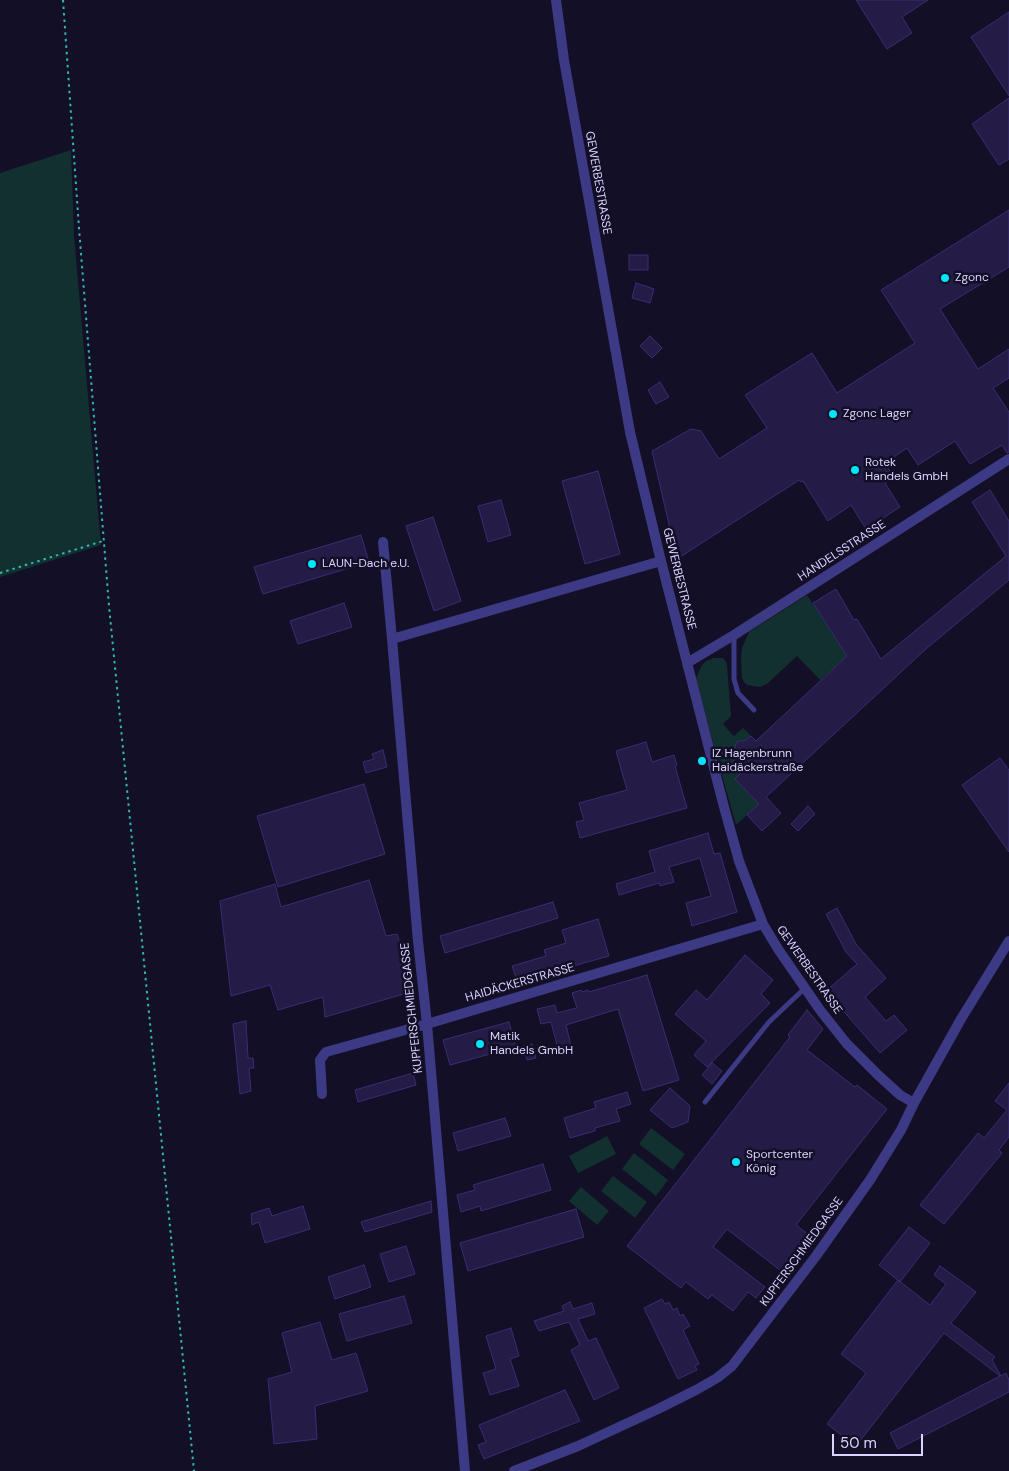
<!DOCTYPE html>
<meta charset="utf-8">
<style>
body{margin:0}
#map{position:relative;width:1009px;height:1471px;overflow:hidden;background:#130f26;font-family:"DM Sans",sans-serif}
canvas{display:block}
.scale{position:absolute;left:832px;top:1434px;width:91px;height:22px;box-sizing:border-box;border:2px solid #d9d4ff;border-top:0;padding-left:6px;font-size:15px;line-height:18px;white-space:nowrap;color:#d9d4ff;-webkit-text-stroke:4px #130f26;paint-order:stroke}
</style>
<div id="map">
<canvas width="1009" height="1471"></canvas>
<div class="scale">50 m</div>
</div>
<script>
const context = document.querySelector('canvas').getContext('2d');
context.lineJoin = 'round';
function fill(path, color) { context.fillStyle = color; context.fill(path, 'evenodd'); }
const shape = rows => new Path2D(rows.map(r => 'M' + r).join(''));
function stroke(path, color, width, dash) { context.strokeStyle = color; context.lineWidth = width; context.lineCap = dash ? 'butt' : 'round'; context.setLineDash(dash || []); context.stroke(path); }
function label(font, color, halo, rows, align = 'center') {
  context.font = font + ' "DM Sans",sans-serif'; context.lineWidth = 5; context.setLineDash([]); context.textBaseline = 'middle'; context.strokeStyle = halo; context.fillStyle = color; for (const [text, x, y, turn = 0] of rows) {
    context.save(); context.translate(x, y); context.rotate((+turn || 0) * Math.PI / 180); context.textAlign = isNaN(turn) ? turn : align; if (halo) context.strokeText(text, 0, 0); context.fillText(text, 0, 0); context.restore();
  }
}
fill(shape([
 [71,150,74,235,101,545,0,577,0,173],
 [807,595,847,656,820,680,797,656,767,684,760,687,747,685,744,682,742,678,741,658,742,648,749,632],
 [714,658,723,658,726,662,727,665,731,716,723,724,734,736,743,728,751,736,744,742,740,741,737,742,735,746,736,749,729,756,734,761,733,763,743,771,735,779,759,804,736,825,716,754,696,678,702,665,706,661],
 [651,1128,685,1154,673,1170,639,1144],
 [607,1136,616,1154,578,1173,569,1156],
 [634,1153,668,1180,656,1196,622,1169],
 [613,1176,647,1202,635,1218,601,1191],
 [581,1187,609,1211,597,1225,569,1201]
]), '#12302f');
const building = shape([
 [856,0,928,0,902,17,912,33,887,49,856,0],
 [1009,12,1009,96,971,37,1009,12],
 [1009,98,1009,159,999,165,972,124,1009,98],
 [1009,210,1009,267,940,309,978,369,1009,349,1009,378,993,388,1009,412,1009,452,1007,453,1002,445,970,464,955,441,918,465,907,448,885,463,894,478,885,483,900,507,866,529,851,505,828,521,803,481,801,482,799,480,677,559,652,451,691,429,701,431,719,459,767,428,745,395,812,353,837,393,915,343,881,290,1009,210],
 [629,255,648,255,648,270,629,270,629,255],
 [636,283,654,289,650,303,632,298,636,283],
 [650,336,662,348,652,358,640,346,650,336],
 [660,382,669,397,656,404,648,390,660,382],
 [598,471,620,554,585,564,562,481,598,471],
 [990,490,1009,521,1009,580,927,648,766,797,781,813,762,831,747,815,759,804,735,779,742,772,732,762,734,761,729,756,735,750,735,746,737,742,740,741,745,741,751,736,756,741,847,656,813,603,836,589,854,620,857,619,881,659,1006,556,972,502,990,490],
 [501,500,511,535,488,542,478,506,501,500],
 [433,517,461,601,434,611,406,526,433,517],
 [361,535,369,562,263,594,254,567,361,535],
 [344,603,352,627,298,644,290,621,344,603],
 [646,742,652,762,674,755,677,765,675,766,687,808,580,838,576,822,584,820,579,803,627,790,616,751,646,742],
 [383,750,387,767,366,773,363,762,374,759,372,754,383,750],
 [1000,758,1009,770,1009,852,962,785,1000,758],
 [364,784,385,854,278,887,257,816,364,784],
 [808,806,815,814,798,831,791,824,808,806],
 [708,833,714,854,720,853,737,912,692,926,686,903,711,896,700,858,669,867,674,882,660,886,659,883,619,895,616,884,655,872,649,851,708,833],
 [369,880,386,936,397,934,414,991,325,1017,323,997,278,1010,270,985,231,996,220,901,275,884,281,907,369,880],
 [553,902,558,918,445,953,440,936,553,902],
 [837,908,856,944,886,978,865,997,886,1021,894,1015,907,1030,880,1053,826,991,857,964,846,952,826,914,837,908],
 [598,919,609,956,573,966,572,964,517,980,512,966,546,956,544,950,566,943,562,930,598,919],
 [745,955,773,980,761,994,770,1003,707,1067,694,1055,706,1041,675,1014,696,990,707,1000,745,955],
 [647,975,679,1080,643,1091,618,1009,566,1025,571,1046,558,1049,551,1022,541,1024,537,1009,555,1005,557,1013,577,1008,572,993,581,990,582,992,588,990,589,992,647,975],
 [807,1010,823,1029,807,1050,855,1087,857,1085,887,1109,796,1225,813,1238,785,1274,727,1229,713,1247,765,1287,756,1298,748,1292,733,1311,712,1295,708,1299,686,1282,681,1288,627,1246,790,1037,788,1035,807,1010],
 [246,1021,248,1058,253,1058,254,1068,249,1068,251,1091,240,1094,233,1024,246,1021],
 [509,1022,516,1047,450,1065,443,1040,509,1022],
 [532,1044,536,1058,527,1060,523,1046,532,1044],
 [712,1063,722,1071,712,1084,702,1075,712,1063],
 [413,1073,416,1085,358,1102,355,1090,413,1073],
 [1009,1083,1009,1137,999,1150,1002,1153,944,1224,920,1205,978,1133,984,1138,1007,1110,995,1101,1009,1083],
 [670,1088,690,1106,688,1122,672,1128,650,1110,670,1088],
 [627,1092,631,1104,616,1109,620,1121,595,1128,595,1131,570,1138,564,1118,596,1108,594,1102,627,1092],
 [505,1118,511,1136,458,1151,453,1133,505,1118],
 [543,1164,551,1190,481,1211,480,1206,461,1212,457,1195,475,1190,473,1185,543,1164],
 [431,1201,432,1212,365,1232,361,1222,431,1201],
 [303,1206,310,1229,265,1243,259,1222,252,1225,251,1214,269,1208,272,1216,303,1206],
 [576,1209,584,1237,468,1271,460,1243,576,1209],
 [909,1227,930,1243,900,1282,879,1265,909,1227],
 [406,1246,415,1274,389,1282,380,1254,406,1246],
 [364,1265,371,1287,335,1299,328,1277,364,1265],
 [940,1266,976,1292,951,1323,995,1357,992,1360,1001,1376,1006,1373,1009,1380,1009,1392,898,1449,890,1433,1000,1376,944,1333,856,1446,827,1424,866,1373,841,1354,898,1280,930,1305,946,1284,934,1275,940,1266],
 [404,1296,412,1323,347,1341,339,1314,404,1296],
 [662,1299,665,1304,669,1302,673,1310,677,1308,680,1316,683,1314,690,1326,683,1330,699,1364,695,1366,697,1370,678,1379,644,1308,662,1299],
 [570,1302,573,1309,592,1303,595,1314,578,1319,588,1341,596,1338,619,1388,594,1400,571,1350,580,1345,569,1322,539,1331,534,1321,564,1311,562,1306,570,1302],
 [320,1322,332,1360,356,1353,368,1391,315,1406,317,1439,274,1444,268,1379,292,1372,282,1333,320,1322],
 [511,1328,519,1356,510,1359,519,1386,490,1395,483,1373,496,1369,486,1336,511,1328],
 [565,1390,580,1421,484,1459,478,1445,486,1442,479,1425,565,1390]
]);
fill(building, '#241b47');
stroke(building, '#3b2d73', 1);
stroke(shape([
 [63,0,79,228,109,606,194,1471],
 [0,573,103,541]
]), '#2fb8b0', 2, [2.5, 4]);
stroke(shape([
 [734,635,734,679,738,693,754,710],
 [705,1102,769,1022,805,988]
]), '#3d3a85', 5);
stroke(shape([
 [556,0,564,60,630,432,661,561,724,807,739,861,763,924,778,949,820,1010,847,1044,877,1074,900,1095,914,1103],
 [383,542,392,639,418,941,427,1024,465,1471],
 [392,639,661,561],
 [687,663,734,635,1009,459],
 [322,1094,320,1060,326,1052,427,1024,763,924],
 [514,1471,578,1446,658,1409,696,1390,717,1378,732,1366,816,1256,870,1180,901,1130,914,1103,961,1019,1009,941]
]), '#3d3a85', 10);
for (const [x, y, r, color] of [
 [945,278,5,"#00e5ff"],
 [833,414,5,"#00e5ff"],
 [855,470,5,"#00e5ff"],
 [312,564,5,"#00e5ff"],
 [702,761,5,"#00e5ff"],
 [480,1044,5,"#00e5ff"],
 [736,1162,5,"#00e5ff"]
]) { const dot = new Path2D(); dot.arc(x, y, r, 0, 2 * Math.PI); context.fillStyle = color; context.fill(dot); stroke(dot, '#130f26', 2); }
label('12px', '#d9d4ff', '#130f26', [
 ["GEWERBESTRASSE",598,183,80],
 ["HANDELSSTRASSE",842,551,-33],
 ["GEWERBESTRASSE",679,579,76],
 ["GEWERBESTRASSE",809,970,55],
 ["HAIDÄCKERSTRASSE",520,983,-16],
 ["KUPFERSCHMIEDGASSE",412,1008,-96],
 ["KUPFERSCHMIEDGASSE",802,1252,-54]
]);
label('12px', '#d9d4ff', '#130f26', [
 ["Zgonc",955,278],
 ["Zgonc Lager",843,414],
 ["Rotek",865,463],
 ["Handels GmbH",865,477],
 ["LAUN-Dach e.U.",322,564],
 ["IZ Hagenbrunn",712,754],
 ["Haidäckerstraße",712,768],
 ["Matik",490,1037],
 ["Handels GmbH",490,1051],
 ["Sportcenter",746,1155],
 ["König",746,1169]
], 'left');
</script>
